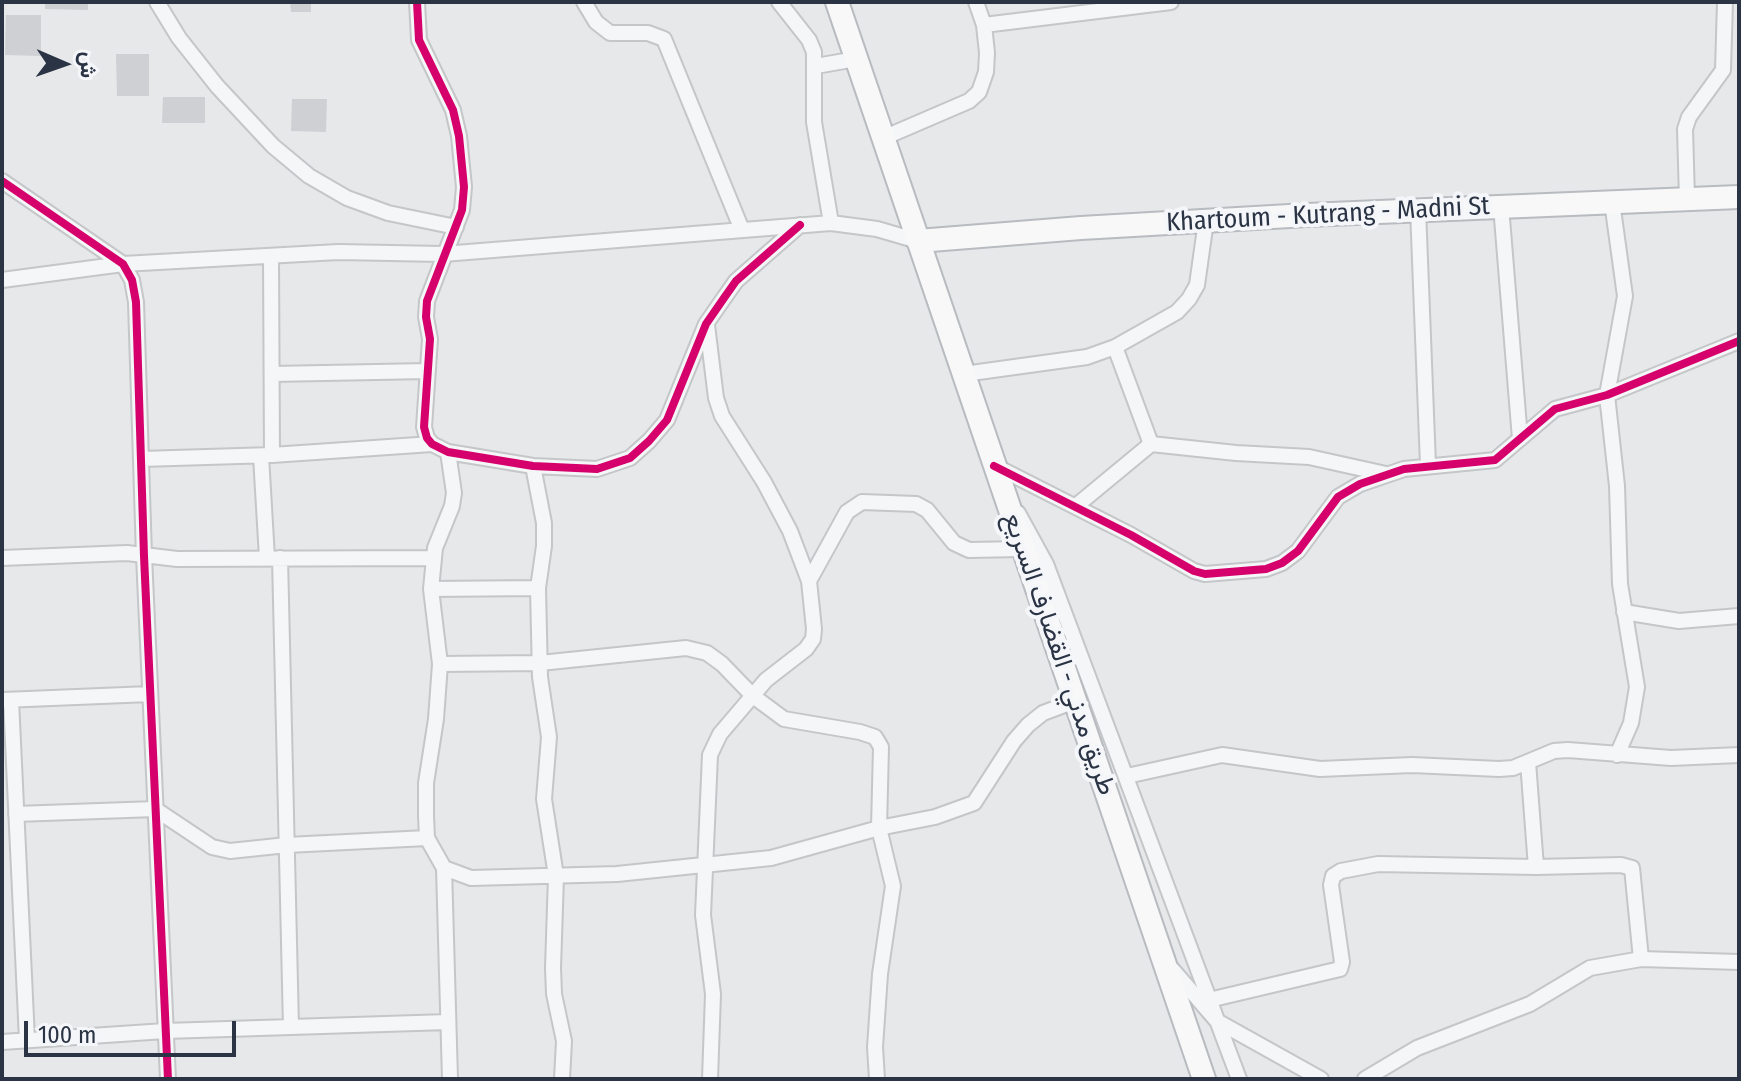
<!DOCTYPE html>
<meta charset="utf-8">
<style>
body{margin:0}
#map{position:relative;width:1741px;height:1081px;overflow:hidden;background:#e6e8ea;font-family:"Fira Sans Condensed",Vazirmatn,sans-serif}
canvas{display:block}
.frame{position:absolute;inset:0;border:4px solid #2b3445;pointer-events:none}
.north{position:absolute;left:24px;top:24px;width:80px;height:80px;-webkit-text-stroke:6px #f4f6f9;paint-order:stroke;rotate:92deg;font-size:22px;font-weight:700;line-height:32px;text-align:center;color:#2b3445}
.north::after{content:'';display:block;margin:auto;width:28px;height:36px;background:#2b3445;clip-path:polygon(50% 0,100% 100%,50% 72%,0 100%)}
.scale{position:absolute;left:24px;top:1021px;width:212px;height:36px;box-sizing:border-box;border:4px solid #2b3445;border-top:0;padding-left:10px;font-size:24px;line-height:28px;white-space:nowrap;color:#2b3445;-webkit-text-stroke:6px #f4f6f9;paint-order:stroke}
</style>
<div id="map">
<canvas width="1741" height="1081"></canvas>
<div class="frame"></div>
<div class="north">ش</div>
<div class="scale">100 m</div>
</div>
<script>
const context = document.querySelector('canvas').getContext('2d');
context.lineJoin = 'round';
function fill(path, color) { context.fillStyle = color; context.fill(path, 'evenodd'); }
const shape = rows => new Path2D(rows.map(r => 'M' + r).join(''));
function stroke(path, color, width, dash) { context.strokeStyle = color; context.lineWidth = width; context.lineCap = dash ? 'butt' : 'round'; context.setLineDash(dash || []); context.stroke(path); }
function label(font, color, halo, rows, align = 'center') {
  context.font = font + ' "Fira Sans Condensed",Vazirmatn,sans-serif'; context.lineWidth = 8; context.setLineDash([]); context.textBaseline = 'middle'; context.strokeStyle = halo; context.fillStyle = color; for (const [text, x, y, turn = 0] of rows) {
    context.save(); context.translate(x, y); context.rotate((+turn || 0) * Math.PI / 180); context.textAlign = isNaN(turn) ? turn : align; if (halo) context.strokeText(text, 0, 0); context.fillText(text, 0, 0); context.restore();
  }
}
fill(shape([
 [45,2,88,2,88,10,45,9],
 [290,2,311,2,311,12,291,12],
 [6,15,41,15,41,56,5,55],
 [116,54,149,54,149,96,117,96],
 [163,97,205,97,205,123,162,123],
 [292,99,327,99,326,132,291,131]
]), '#ced0d3');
const minor = shape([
 [157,2,179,38,217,86,273,146,309,176,347,198,388,213,456,227],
 [417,2,419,40,453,110,459,136,464,187,462,210,427,301,426,317,430,339,424,427,427,438,432,444,448,452,533,466,597,469,630,458,649,441,667,420,706,324,724,298,736,281,800,225],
 [584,2,596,22,610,33,648,33,664,39,742,230],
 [779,2,809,40,814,52,814,122,831,223],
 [984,25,1171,2],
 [816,66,856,59],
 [883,138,969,101,979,92,986,72,987,53,984,25,976,2],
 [2,181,123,264,132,280,136,302,144,556,168,1079],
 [1687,199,1685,129,1689,117,1723,70,1725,2],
 [1612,202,1625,296,1607,395,1617,486,1620,584,1637,687,1631,723,1617,755],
 [1501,206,1520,439],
 [1418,209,1428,465],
 [271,256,272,455],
 [2,280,123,264,338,252,443,254,831,223,877,229,918,241],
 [707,325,716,398,722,416,764,482,790,531,809,581,814,629,813,639,806,649,766,680,720,734,710,755,703,915,713,994,710,1079],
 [1115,347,1151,444],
 [272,374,428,371],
 [964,374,1087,357,1115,347,1177,312,1189,299,1197,285,1206,221],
 [448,452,454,493,452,506,435,548,431,589,440,664,436,719,426,783,426,816,427,838,444,868,450,1079],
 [261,456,267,558],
 [141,459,272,455,432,444],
 [533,466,544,523,544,546,538,588,540,677,549,737,544,799,556,876,553,968,554,994,564,1041,562,1079],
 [995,466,1131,535,1194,571,1205,574,1266,569,1282,563,1298,551,1338,497,1360,484,1404,469,1495,460,1555,409,1607,395,1739,341],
 [1076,506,1151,444,1236,453,1309,457,1386,474],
 [1018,513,1046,564,1239,1079],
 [2,558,127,553,177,559,433,558],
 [280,558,291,1027],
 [809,581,847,512,862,502,916,504,927,510,954,543,969,550,1022,549],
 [431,589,538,588],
 [1624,612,1679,621,1739,616],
 [440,664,540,663,686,648,707,653,722,664,753,696,784,719,860,732,875,737,881,747,879,828,893,886,880,974,875,1047,877,1079],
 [3,700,150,694],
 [11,700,27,1040],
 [1528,762,1536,867],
 [1127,776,1222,755,1320,769,1412,765,1499,769,1513,768,1554,751,1568,750,1671,758,1739,755],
 [16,814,155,809,212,847,230,851,287,845,427,838],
 [444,868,471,878,617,874,771,858,879,828,935,817,974,803,1014,741,1028,725,1043,713,1075,701],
 [1172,969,1217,1021,1321,1079],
 [1209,1000,1340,969,1342,962,1331,885,1333,876,1341,871,1378,864,1536,867,1621,865,1632,868,1641,959],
 [2,1042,165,1031,448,1022],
 [1365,1079,1417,1048,1530,1004,1590,968,1641,959,1739,962]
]);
const trunk = shape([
 [837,2,1204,1079],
 [918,241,1081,228,1307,215,1739,197]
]);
stroke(minor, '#c4c6c8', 18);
stroke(trunk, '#b8bbbf', 26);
stroke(minor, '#f5f6f7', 14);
stroke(trunk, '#f8f8f8', 22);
stroke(shape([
 [417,2,419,40,453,110,459,136,464,187,462,210,427,301,426,317,430,339,424,427,427,438,432,444,448,452,533,466,597,469,630,458,649,441,667,420,706,324,724,298,736,281,800,225],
 [2,181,123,264,132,280,136,302,144,556,168,1079],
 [994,466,1131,535,1194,571,1205,574,1266,569,1282,563,1298,551,1338,497,1360,484,1404,469,1495,460,1555,409,1607,395,1739,341]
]), '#d6006c', 8);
label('26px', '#2b3445', '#f4f6f9', [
 ["Khartoum - Kutrang - Madni St",1328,215,-3],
 ["طريق مدني - القضارف السريع",1059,654,71]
]);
</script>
